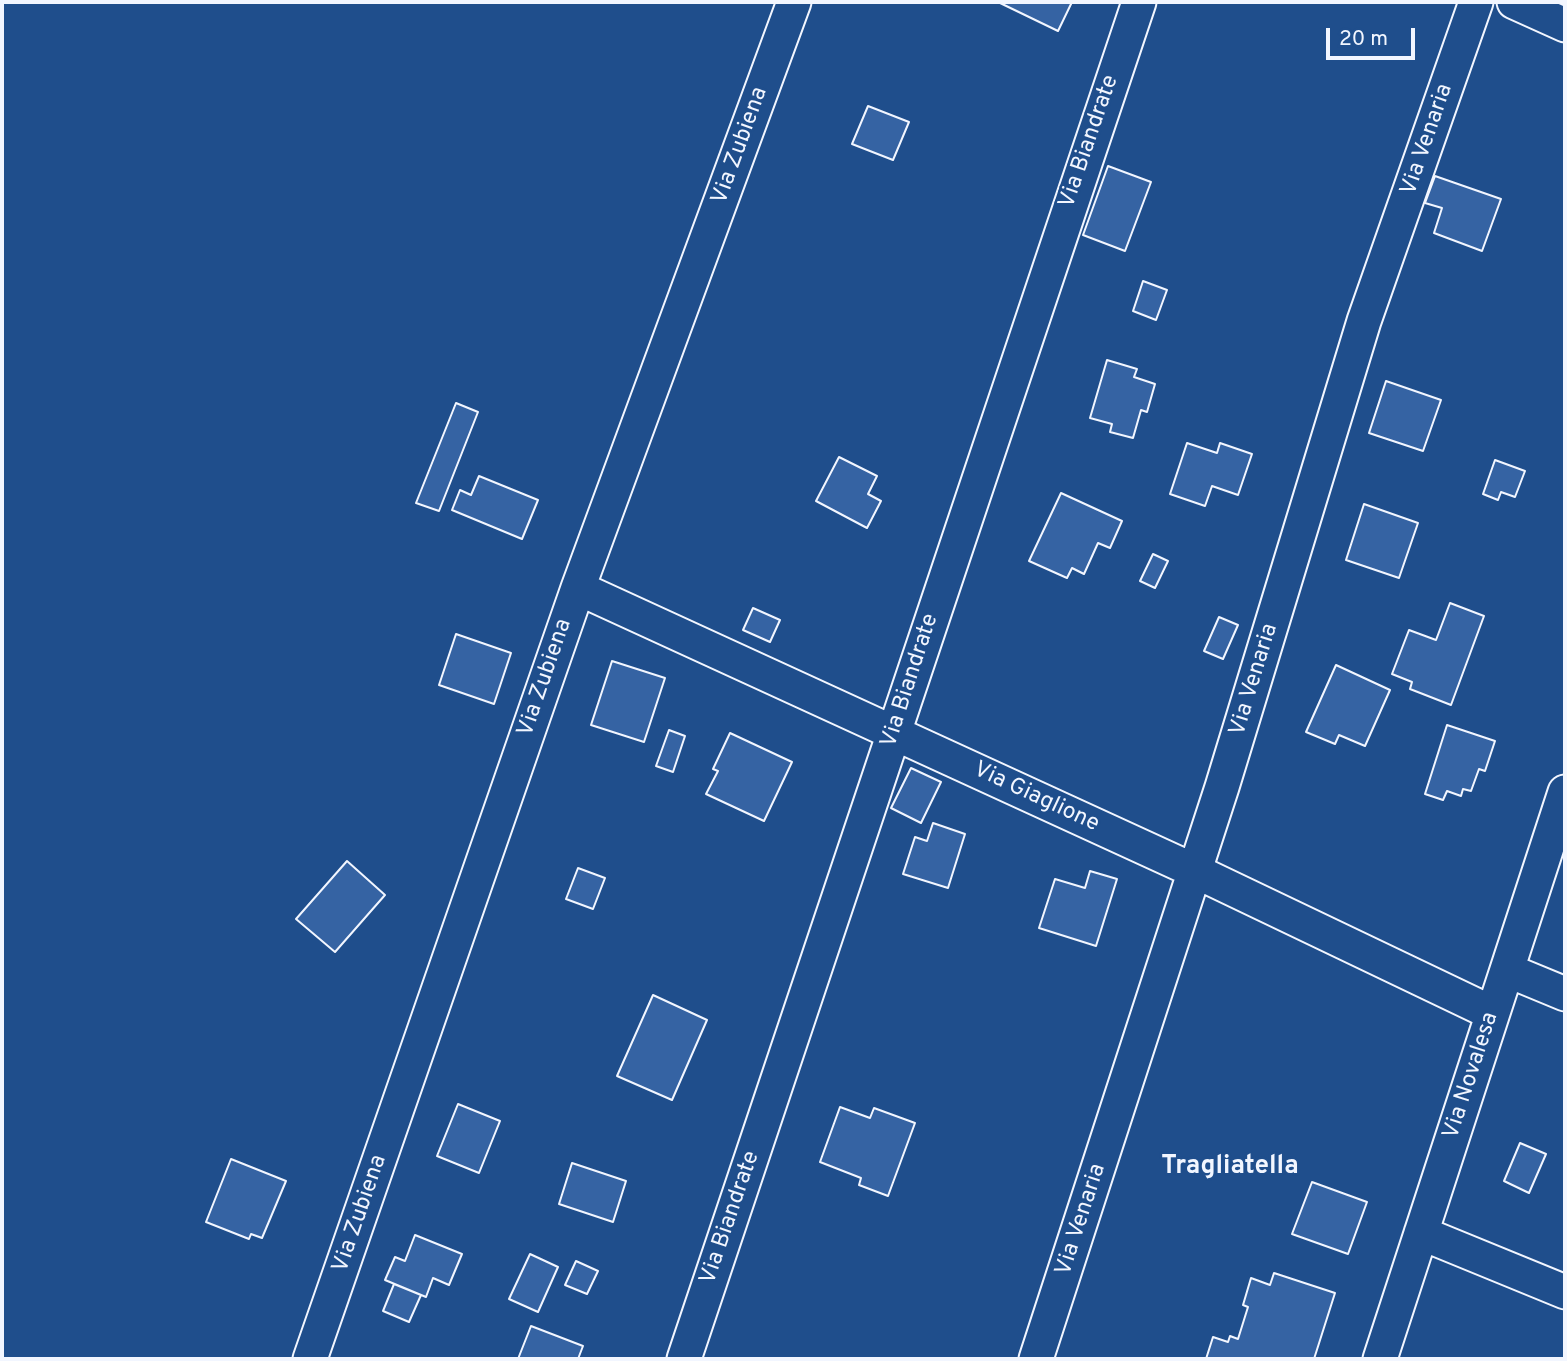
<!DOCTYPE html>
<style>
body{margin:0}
#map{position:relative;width:1567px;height:1361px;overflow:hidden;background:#1f4e8c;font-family:Overpass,sans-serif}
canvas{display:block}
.frame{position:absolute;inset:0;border:4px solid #f2f6ff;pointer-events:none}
.scale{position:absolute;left:1326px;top:28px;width:89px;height:32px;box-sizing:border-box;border:4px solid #f2f6ff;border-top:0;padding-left:9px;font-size:21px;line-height:24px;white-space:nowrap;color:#f2f6ff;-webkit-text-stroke:5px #1f4e8c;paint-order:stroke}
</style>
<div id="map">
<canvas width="1567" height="1361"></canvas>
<div class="frame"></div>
<div class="scale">20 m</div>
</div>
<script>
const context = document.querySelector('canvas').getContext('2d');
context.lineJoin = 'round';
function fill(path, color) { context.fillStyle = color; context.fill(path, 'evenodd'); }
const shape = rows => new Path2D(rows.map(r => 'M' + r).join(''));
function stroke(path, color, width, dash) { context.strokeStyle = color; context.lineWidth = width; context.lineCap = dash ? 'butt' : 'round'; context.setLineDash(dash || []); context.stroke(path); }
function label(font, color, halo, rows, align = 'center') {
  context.font = font + ' Overpass,sans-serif'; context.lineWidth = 5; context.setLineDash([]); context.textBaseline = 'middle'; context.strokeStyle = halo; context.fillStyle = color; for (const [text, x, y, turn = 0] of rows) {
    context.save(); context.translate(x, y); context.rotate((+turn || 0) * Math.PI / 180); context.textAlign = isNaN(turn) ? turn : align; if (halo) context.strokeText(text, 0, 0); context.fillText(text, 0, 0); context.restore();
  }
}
const building = shape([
 [998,2,1072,2,1058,31,998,2],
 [868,106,909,122,893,160,852,144,868,106],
 [1108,166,1151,182,1125,251,1083,235,1108,166],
 [1435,176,1501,199,1482,251,1434,233,1442,208,1425,203,1435,176],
 [1143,281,1167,290,1156,320,1133,311,1143,281],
 [1107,360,1137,369,1134,377,1155,384,1147,412,1141,410,1133,438,1110,432,1112,424,1090,418,1107,360],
 [1386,381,1441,400,1423,451,1369,433,1386,381],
 [456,403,478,412,439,511,416,503,456,403],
 [1187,443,1217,453,1220,443,1252,454,1238,495,1212,486,1205,506,1170,494,1187,443],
 [839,457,877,476,868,494,881,501,867,528,816,501,839,457],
 [1495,460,1525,471,1515,497,1501,492,1498,500,1483,494,1495,460],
 [479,476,538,500,522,539,452,510,460,490,471,495,479,476],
 [1061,493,1122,521,1110,548,1098,543,1084,574,1072,568,1067,578,1029,561,1061,493],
 [1364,504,1418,523,1399,578,1346,560,1364,504],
 [1153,554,1168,561,1155,588,1140,581,1153,554],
 [1450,603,1484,616,1451,705,1410,689,1412,682,1392,674,1409,630,1436,640,1450,603],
 [753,608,780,620,770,642,743,630,753,608],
 [1219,617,1238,625,1223,659,1204,651,1219,617],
 [456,634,511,653,494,704,439,685,456,634],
 [612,661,665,678,644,742,591,725,612,661],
 [1336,665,1390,690,1365,746,1339,735,1335,744,1306,732,1336,665],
 [1447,725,1495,741,1485,771,1479,769,1471,791,1463,789,1461,796,1447,791,1443,800,1425,794,1447,725],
 [669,730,685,736,673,772,656,766,669,730],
 [730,733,792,762,764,821,706,794,718,771,713,769,730,733],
 [911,768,941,782,921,823,891,808,911,768],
 [933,823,965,834,948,888,903,874,915,837,927,841,933,823],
 [347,861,385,895,335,952,296,919,347,861],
 [578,868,605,878,593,909,566,899,578,868],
 [1090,871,1117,879,1096,946,1039,928,1055,879,1085,888,1090,871],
 [653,995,707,1020,672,1100,617,1076,653,995],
 [458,1104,500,1121,479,1173,437,1156,458,1104],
 [840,1107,870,1118,874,1108,915,1123,888,1196,859,1185,861,1178,820,1162,840,1107],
 [1520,1143,1546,1154,1529,1193,1504,1181,1520,1143],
 [231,1159,286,1181,262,1238,251,1234,249,1239,206,1222,231,1159],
 [572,1163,626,1181,613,1222,559,1204,572,1163],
 [1312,1182,1367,1202,1348,1254,1292,1234,1312,1182],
 [415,1235,462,1254,449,1285,433,1278,426,1297,385,1280,395,1257,405,1261,415,1235],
 [530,1254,558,1267,538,1312,509,1299,530,1254],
 [576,1261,598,1271,587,1294,565,1285,576,1261],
 [1274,1273,1335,1293,1314,1359,1206,1359,1213,1337,1228,1342,1230,1336,1238,1339,1248,1307,1243,1305,1251,1278,1270,1285,1274,1273],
 [394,1284,421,1295,409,1322,383,1311,394,1284],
 [531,1326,583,1346,578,1359,518,1359,531,1326]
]);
fill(building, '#3563a3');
stroke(building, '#f2f6ff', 2);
const minor = shape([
 [1514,2,1565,25],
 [578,588,1195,871,1492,1013],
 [1507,970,1565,994],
 [1421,1233,1565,1292],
 [310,1359,578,588,794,2],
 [684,1359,1139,2],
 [1036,1359,1222,787,1364,321,1476,2],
 [1380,1359,1565,792]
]);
stroke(minor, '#f2f6ff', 37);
stroke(minor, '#1f4e8c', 33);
label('23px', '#f2f6ff', '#1f4e8c', [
 ["Via Venaria",1428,140,-71],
 ["Via Biandrate",1090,142,-71],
 ["Via Zubiena",741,146,-70],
 ["Via Zubiena",546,678,-71],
 ["Via Venaria",1255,680,-73],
 ["Via Biandrate",911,681,-72],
 ["Via Giaglione",1036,798,25],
 ["Via Novalesa",1472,1076,-72],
 ["Via Zubiena",361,1214,-71],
 ["Via Biandrate",731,1218,-71],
 ["Via Venaria",1082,1220,-72]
]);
label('bold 26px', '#f2f6ff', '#1f4e8c', [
 ["Tragliatella",1230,1168]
]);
</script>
